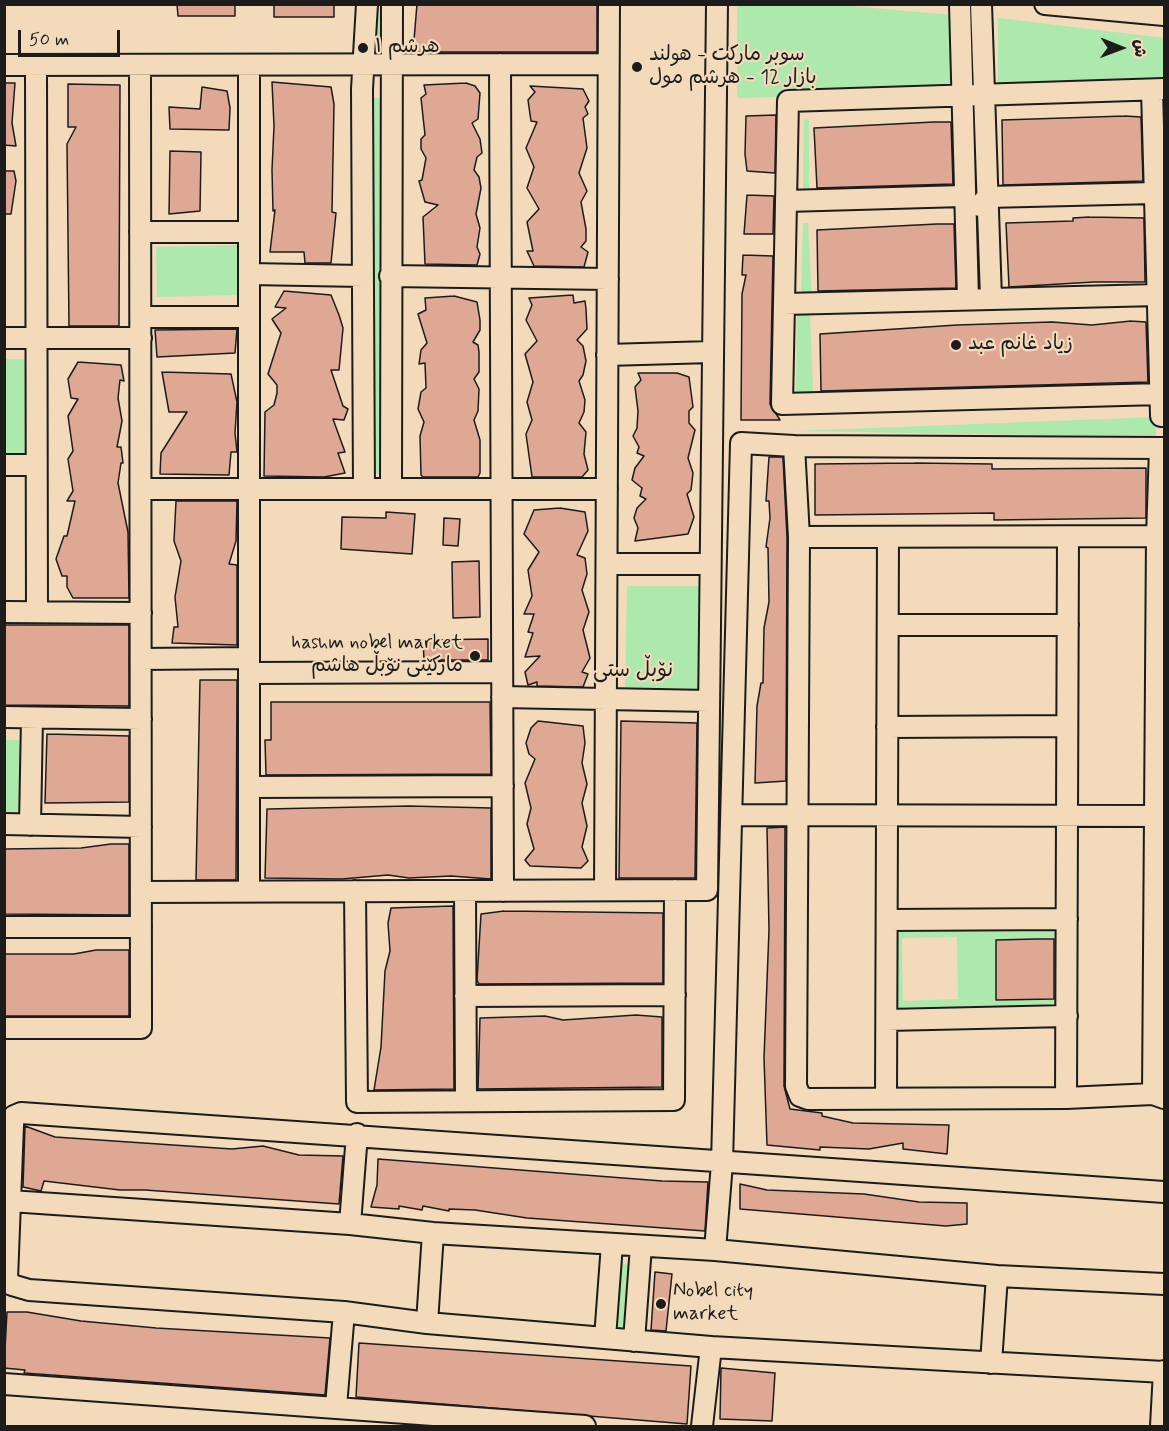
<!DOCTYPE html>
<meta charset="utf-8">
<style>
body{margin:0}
#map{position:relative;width:1169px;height:1431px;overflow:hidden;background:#f2daba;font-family:Mynerve,"Playpen Sans Arabic",sans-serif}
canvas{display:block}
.frame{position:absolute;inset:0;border:6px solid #1c1c1c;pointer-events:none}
.north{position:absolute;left:1091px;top:18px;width:60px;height:60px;-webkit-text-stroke:4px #f2daba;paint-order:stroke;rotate:91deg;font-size:16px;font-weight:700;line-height:24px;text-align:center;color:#1c1c1c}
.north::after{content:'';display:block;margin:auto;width:21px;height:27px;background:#1c1c1c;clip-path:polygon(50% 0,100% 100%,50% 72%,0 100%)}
.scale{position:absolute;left:18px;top:30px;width:102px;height:27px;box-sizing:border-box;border:3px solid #1c1c1c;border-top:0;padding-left:8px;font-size:18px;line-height:21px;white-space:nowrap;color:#1c1c1c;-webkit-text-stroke:4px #f2daba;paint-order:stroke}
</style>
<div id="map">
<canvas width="1169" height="1431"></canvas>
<div class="frame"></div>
<div class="north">ش</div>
<div class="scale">50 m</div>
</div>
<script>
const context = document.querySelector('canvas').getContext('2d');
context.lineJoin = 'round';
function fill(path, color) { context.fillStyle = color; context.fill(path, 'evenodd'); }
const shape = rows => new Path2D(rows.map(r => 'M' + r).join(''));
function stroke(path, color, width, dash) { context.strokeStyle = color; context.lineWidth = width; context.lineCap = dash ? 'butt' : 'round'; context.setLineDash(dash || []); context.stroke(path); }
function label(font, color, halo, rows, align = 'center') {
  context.font = font + ' Mynerve,"Playpen Sans Arabic",sans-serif'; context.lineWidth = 4.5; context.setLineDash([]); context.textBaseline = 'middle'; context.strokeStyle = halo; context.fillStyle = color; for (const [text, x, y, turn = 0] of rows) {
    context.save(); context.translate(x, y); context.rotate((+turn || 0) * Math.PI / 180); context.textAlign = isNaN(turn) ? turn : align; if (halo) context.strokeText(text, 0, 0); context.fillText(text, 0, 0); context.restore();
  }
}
fill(shape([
 [371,5,380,5,380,63,371,64],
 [737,5,839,5,952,15,953,92,737,98],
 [998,18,1164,38,1164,79,998,92],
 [371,97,380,98,379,473,371,474],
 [804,119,809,119,809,200,803,199],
 [803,223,808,223,812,302,801,302],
 [237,245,237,295,157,297,156,247],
 [797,315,810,315,813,394,796,394],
 [5,359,28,359,27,458,5,458],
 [1156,417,1156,437,795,431],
 [627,586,702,586,701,695,625,695],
 [5,740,22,740,23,818,5,818],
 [1067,919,1067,1016,887,1020,887,920],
 [957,937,958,999,903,1001,902,938],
 [1054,939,1054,999,997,1000,996,940],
 [621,1264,634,1265,629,1335,614,1334]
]), '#ade8ad');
const building = shape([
 [177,4,235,4,235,16,178,16,177,4],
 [274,4,334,4,334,17,274,17,274,4],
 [417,4,597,4,597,52,413,52,417,4],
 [272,82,331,87,334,104,332,212,336,213,331,263,305,263,304,252,270,252,275,210,273,211,272,170,274,126,272,82],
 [4,83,15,83,12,123,16,146,4,145,4,83],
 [466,83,475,86,480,93,478,119,472,123,480,139,482,153,477,157,474,170,479,177,481,188,476,214,480,228,477,247,480,254,477,265,425,264,423,217,438,205,425,202,419,181,422,180,426,158,421,149,421,139,425,135,421,98,426,94,424,85,466,83],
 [68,84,120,85,119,326,69,326,67,144,76,127,68,127,68,84],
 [530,86,583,89,589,101,585,107,588,114,583,118,587,148,579,173,587,191,581,202,586,229,586,241,581,247,588,252,584,267,534,266,527,251,533,251,527,222,539,209,527,188,534,167,526,148,537,122,531,121,528,100,535,92,530,86],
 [202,87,227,91,230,108,229,130,170,129,169,107,200,109,202,87],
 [776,115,775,173,747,171,745,154,746,116,776,115],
 [1125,116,1141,117,1143,181,1003,185,1002,120,1125,116],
 [934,122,951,122,953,184,817,188,814,128,934,122],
 [170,151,201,152,200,211,169,214,170,151],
 [4,171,14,171,16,181,11,214,4,214,4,171],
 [747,195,774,196,773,234,744,234,747,195],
 [1089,217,1144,218,1145,282,1094,282,1009,287,1006,223,1073,221,1073,218,1089,217],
 [937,224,954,224,956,288,818,291,817,230,937,224],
 [743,255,773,256,770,404,780,420,741,420,742,294,746,275,742,275,743,255],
 [284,291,331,295,339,315,343,328,339,370,331,370,343,406,348,409,344,420,333,419,345,452,338,453,345,473,324,477,264,476,265,412,274,405,277,393,277,385,268,374,281,333,272,319,286,308,275,307,284,291],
 [573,295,574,303,585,301,586,309,587,329,577,340,583,346,586,361,583,375,579,381,585,400,584,412,579,423,586,432,584,454,588,470,582,477,532,477,526,434,532,420,527,402,533,382,525,354,537,341,526,320,532,305,529,298,573,295],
 [454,296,477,302,480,320,480,330,473,342,478,345,479,352,479,372,474,379,479,389,478,411,474,420,480,440,480,473,478,477,423,477,421,475,420,436,424,422,418,409,421,392,426,388,425,363,419,364,421,350,427,343,418,314,426,310,425,298,454,296],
 [1131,321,1146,322,1148,382,821,391,820,334,957,325,1052,322,1092,325,1131,321],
 [237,329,235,353,157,357,155,330,237,329],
 [78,362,121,365,124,381,120,380,118,398,122,421,117,447,121,447,123,463,121,463,118,483,128,532,129,598,73,598,67,587,67,576,62,576,56,559,64,536,67,536,75,501,67,501,73,491,68,459,73,451,68,416,78,399,71,398,68,379,78,362],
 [162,372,231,374,237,402,235,433,237,452,231,452,229,475,160,474,161,453,187,412,169,412,162,372],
 [638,373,677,373,689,377,693,407,689,411,689,423,695,430,688,458,693,473,691,490,687,494,694,517,688,534,635,541,638,528,634,518,637,508,646,499,640,496,642,488,632,480,635,468,644,456,637,453,639,447,633,436,637,428,638,411,635,387,641,380,638,373],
 [769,457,783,457,787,537,786,781,755,783,757,706,761,683,763,683,764,628,769,602,768,548,766,547,770,518,769,501,766,501,769,457],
 [915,463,992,464,992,469,1146,468,1146,518,994,520,994,513,815,515,815,464,915,463],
 [176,501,237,501,236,541,229,564,237,565,237,645,172,643,174,627,178,627,175,597,181,561,174,541,176,501],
 [560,508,585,512,588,531,577,555,585,558,587,574,582,590,589,612,583,630,590,658,582,672,588,674,583,687,537,686,537,682,528,685,525,672,540,656,525,657,533,633,528,632,534,614,524,614,532,596,528,570,539,552,524,534,534,510,560,508],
 [386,512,415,514,412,554,341,549,342,517,386,518,386,512],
 [444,518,460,519,458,546,443,545,444,518],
 [479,561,480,617,453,618,452,562,479,561],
 [4,625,129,625,129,706,4,705,4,625],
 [488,639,488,660,424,660,423,640,488,639],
 [200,680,237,680,236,880,196,880,200,680],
 [271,702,490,702,491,774,266,775,265,740,271,740,271,702],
 [538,721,583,726,585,743,582,763,587,784,582,803,587,826,582,847,588,861,581,868,530,866,525,860,534,849,527,824,531,808,525,783,535,759,529,754,526,743,531,728,538,721],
 [621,721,697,723,695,878,619,878,621,721],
 [47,734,129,736,129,802,45,803,47,734],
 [409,806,491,808,491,879,451,876,409,878,388,875,342,879,265,878,267,809,409,806],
 [785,827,784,1086,790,1109,822,1113,822,1116,853,1123,949,1125,947,1154,903,1149,903,1143,869,1149,820,1147,820,1150,767,1145,764,1058,769,930,767,828,785,827],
 [111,844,129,844,129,915,4,914,4,849,81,848,111,844],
 [453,906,454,1089,374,1090,381,1047,385,971,390,951,388,923,391,908,453,906],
 [504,911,663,913,663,983,479,984,477,980,481,914,504,911],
 [1036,939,1054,939,1054,999,996,1000,996,940,1036,939],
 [96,950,129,950,129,1016,4,1016,4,954,74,954,96,950],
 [636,1015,662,1017,662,1087,478,1089,480,1018,545,1016,563,1020,636,1015],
 [25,1126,55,1137,232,1149,263,1146,299,1155,343,1156,339,1204,145,1190,120,1190,44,1181,41,1191,23,1187,25,1126],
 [378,1159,662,1181,708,1182,705,1231,527,1218,475,1210,449,1209,449,1211,423,1206,422,1210,399,1206,399,1209,371,1207,377,1185,378,1159],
 [740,1184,767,1190,864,1194,919,1202,967,1203,967,1224,946,1226,740,1209,740,1184],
 [655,1272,672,1274,666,1331,651,1330,655,1272],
 [7,1312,27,1312,81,1321,156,1328,330,1338,325,1395,24,1373,25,1370,4,1368,7,1312],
 [359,1343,691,1366,687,1424,356,1397,359,1343],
 [721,1368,775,1373,772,1421,720,1419,721,1368]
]);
fill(building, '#dea895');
stroke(building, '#1c1c1c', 1.5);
const minor = shape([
 [960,4,968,299],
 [981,4,991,299],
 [1045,4,1164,15],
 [500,64,503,891],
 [4,65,608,64],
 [36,65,37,612],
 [1152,90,1161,416,1164,416],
 [786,201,963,196],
 [980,206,987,197,1155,193],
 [140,232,249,232],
 [249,274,363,276],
 [390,276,608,279],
 [784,304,1158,295],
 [141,317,249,317],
 [4,338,141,338],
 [607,355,711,352],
 [1161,394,782,404,788,101,1164,89],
 [4,465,36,465],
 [141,489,607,489],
 [364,489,362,89,367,4],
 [391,489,392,4],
 [1157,536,1160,448,1164,448],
 [799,537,794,446,1160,448],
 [607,564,710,564],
 [4,612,141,613],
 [888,625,1068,625],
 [141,659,249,658],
 [249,673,502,672],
 [502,697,709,701],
 [4,717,141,719],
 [887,727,1067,726],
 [249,787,503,786],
 [732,815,1164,816],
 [4,824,141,827],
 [30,825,32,718],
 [605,890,609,4],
 [249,891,249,65],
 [355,891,357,1102,674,1100,675,890],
 [465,891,466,1101],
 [141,892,707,890,717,4],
 [887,920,1067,919],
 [4,927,141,927],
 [465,996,675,995],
 [887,1020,1067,1016],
 [4,1028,141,1028,140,65],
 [1153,1094,1157,536,799,537,796,1086,800,1096,808,1099,1066,1098,1153,1094,1164,1098],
 [886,1097,888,537],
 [1066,1098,1068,537],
 [10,1201,350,1224,433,1233,715,1250,997,1276,1164,1284],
 [350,1224,357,1134],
 [715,1250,722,1163,741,443,794,446],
 [427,1323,433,1233],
 [605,1338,612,1244],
 [634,1341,641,1246],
 [991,1363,997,1276],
 [1164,1372,711,1347,427,1323,344,1312,29,1290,12,1285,7,1279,13,1125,14,1116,21,1113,1164,1192],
 [4,1384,585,1426],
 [336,1406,344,1312],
 [702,1426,711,1347],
 [1161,1426,1164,1371]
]);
stroke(minor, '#1c1c1c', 24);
stroke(minor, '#f2daba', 20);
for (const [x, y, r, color] of [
 [363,48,6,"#1c1c1c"],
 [637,67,6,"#1c1c1c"],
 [956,345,6,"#1c1c1c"],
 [475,656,6,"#1c1c1c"],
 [661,1304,6,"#1c1c1c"]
]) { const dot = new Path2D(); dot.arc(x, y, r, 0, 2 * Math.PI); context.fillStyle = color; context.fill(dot); stroke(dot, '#f2daba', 2); }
label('20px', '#1c1c1c', '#f2daba', [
 ["هرشم ١",375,48],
 ["سوبر ماركت - هولند",649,56],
 ["بازار 12 - هرشم مول",649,79],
 ["زياد غانم عبد",968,345],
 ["hashm nobel market",463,644,"right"],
 ["مارکێتی نۆبڵ هاشم",463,667,"right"],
 ["Nobel city",673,1292],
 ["market",673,1315]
], 'left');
label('21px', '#1c1c1c', '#f2daba', [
 ["نۆبڵ ستی",633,672]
]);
</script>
